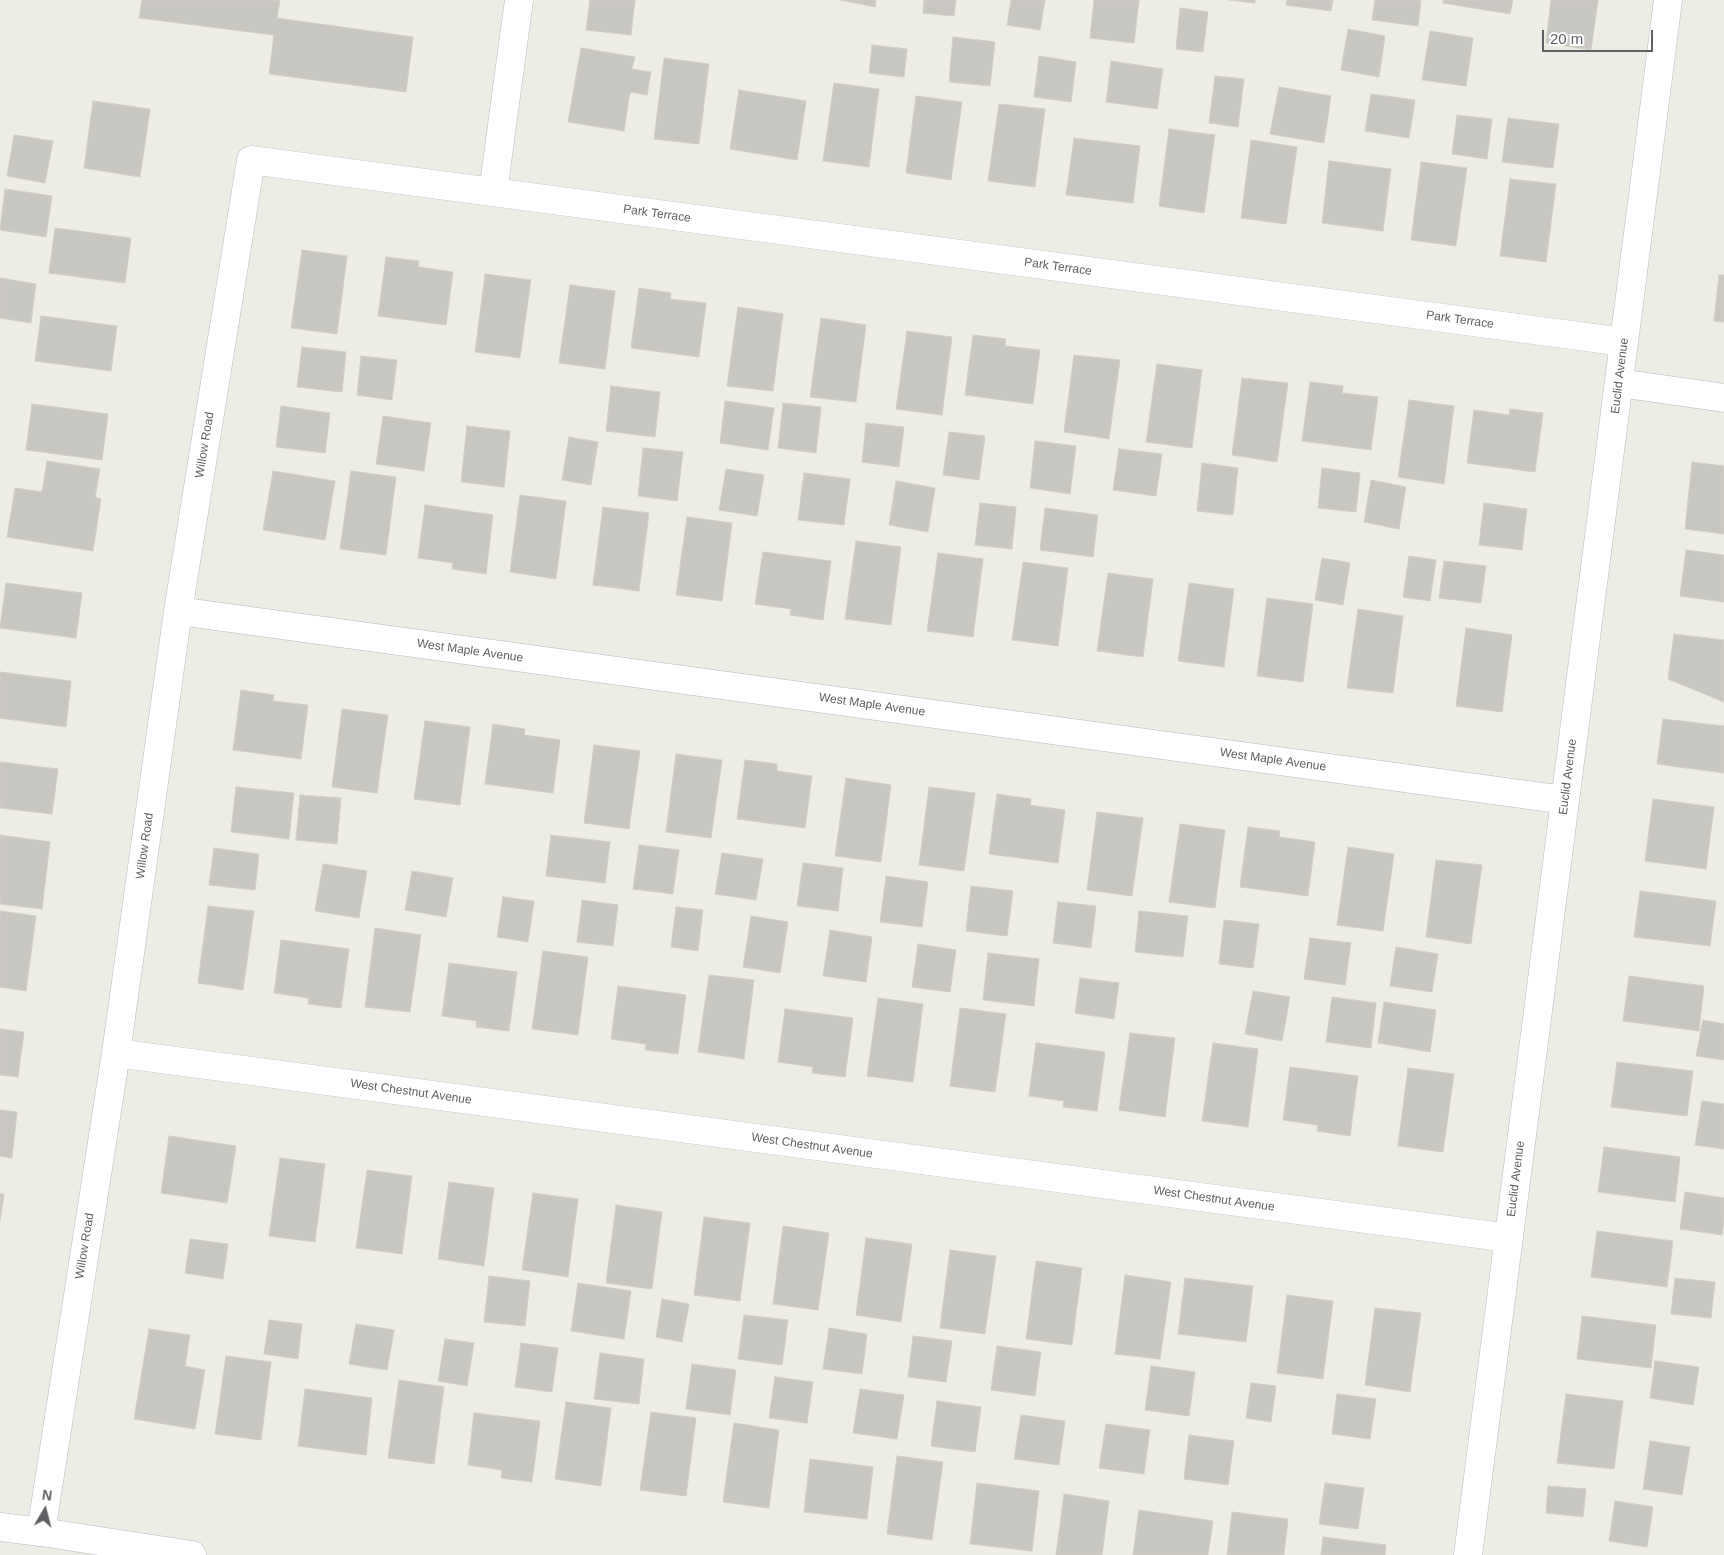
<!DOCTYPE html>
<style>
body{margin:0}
#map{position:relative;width:1724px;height:1555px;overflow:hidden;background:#edede5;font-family:Helvetica,sans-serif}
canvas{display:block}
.north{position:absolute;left:20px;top:1485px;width:50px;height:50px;-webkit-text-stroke:4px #fff;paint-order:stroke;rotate:8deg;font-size:14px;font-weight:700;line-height:20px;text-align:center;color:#5d5f63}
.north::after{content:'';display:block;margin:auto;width:18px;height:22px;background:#5d5f63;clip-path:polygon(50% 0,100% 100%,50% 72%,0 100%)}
.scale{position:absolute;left:1542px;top:30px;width:111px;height:22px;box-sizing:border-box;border:2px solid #5d5f63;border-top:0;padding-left:6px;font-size:15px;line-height:18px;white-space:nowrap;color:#5d5f63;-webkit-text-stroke:4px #fff;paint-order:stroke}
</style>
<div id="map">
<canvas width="1724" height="1555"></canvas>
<div class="north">N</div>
<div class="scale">20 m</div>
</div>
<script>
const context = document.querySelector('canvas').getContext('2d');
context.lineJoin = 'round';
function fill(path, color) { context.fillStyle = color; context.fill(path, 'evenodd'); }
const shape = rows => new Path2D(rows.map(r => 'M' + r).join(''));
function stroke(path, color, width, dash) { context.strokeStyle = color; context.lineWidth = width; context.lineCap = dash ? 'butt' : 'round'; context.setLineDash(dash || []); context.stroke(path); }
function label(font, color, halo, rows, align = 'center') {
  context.font = font + ' Helvetica,sans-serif'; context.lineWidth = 5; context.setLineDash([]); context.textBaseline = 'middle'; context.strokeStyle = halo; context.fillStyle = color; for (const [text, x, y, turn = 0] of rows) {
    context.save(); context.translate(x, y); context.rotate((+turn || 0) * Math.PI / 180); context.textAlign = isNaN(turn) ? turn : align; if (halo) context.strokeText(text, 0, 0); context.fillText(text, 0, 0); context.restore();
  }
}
const building = shape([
 [142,0,280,0,277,18,413,37,406,92,269,74,274,35,139,18,142,0],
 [590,0,635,0,631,35,586,30,590,0],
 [840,0,876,0,875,7,840,0],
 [924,0,956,0,954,16,923,13,924,0],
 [1011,0,1045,0,1040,30,1007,25,1011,0],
 [1094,0,1139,0,1134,43,1090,38,1094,0],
 [1230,0,1255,0,1255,3,1230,0],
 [1287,0,1333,0,1331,11,1286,5,1287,0],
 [1375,0,1421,0,1418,26,1372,20,1375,0],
 [1443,0,1513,0,1510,14,1443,3,1443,0],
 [1551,0,1598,0,1591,50,1546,43,1551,0],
 [1180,8,1208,12,1203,52,1176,49,1180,8],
 [1348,29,1385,36,1379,77,1341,70,1348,29],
 [1430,31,1473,38,1466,86,1422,80,1430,31],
 [953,37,995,42,990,86,949,82,953,37],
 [872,45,907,49,904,77,869,73,872,45],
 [581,48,635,57,632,69,651,72,647,95,630,92,624,131,568,122,581,48],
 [1039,56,1076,62,1071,102,1034,97,1039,56],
 [664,58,709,64,699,144,654,139,664,58],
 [1111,61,1163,69,1157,109,1106,102,1111,61],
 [1215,76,1244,79,1238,127,1209,123,1215,76],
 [834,83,879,89,869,167,823,161,834,83],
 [1279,87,1331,96,1324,143,1270,134,1279,87],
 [739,90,806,101,797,160,730,149,739,90],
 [1371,94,1415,100,1409,138,1365,131,1371,94],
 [916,96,962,102,951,180,906,173,916,96],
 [93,101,150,109,140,177,84,168,93,101],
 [999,104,1045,109,1035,187,988,181,999,104],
 [1457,115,1492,119,1487,159,1452,154,1457,115],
 [1508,118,1559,124,1553,168,1502,162,1508,118],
 [1169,129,1215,135,1204,213,1159,206,1169,129],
 [14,135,53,141,45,183,7,176,14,135],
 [1074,138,1140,146,1133,203,1066,195,1074,138],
 [1251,140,1297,147,1286,224,1241,218,1251,140],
 [1329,161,1391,169,1383,231,1322,223,1329,161],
 [1421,162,1467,168,1456,246,1411,240,1421,162],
 [1510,179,1556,184,1546,262,1500,256,1510,179],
 [5,189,52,196,46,237,0,230,5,189],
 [55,228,131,238,125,283,49,273,55,228],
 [302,250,347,256,337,334,291,328,302,250],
 [386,257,419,261,418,267,453,272,446,325,378,316,386,257],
 [485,274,531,280,520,358,475,352,485,274],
 [1719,275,1724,275,1724,322,1714,321,1719,275],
 [0,278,36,284,31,323,0,318,0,278],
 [570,285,615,291,605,369,559,363,570,285],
 [639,288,671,293,670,299,706,303,699,357,631,348,639,288],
 [738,307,783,314,773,391,727,386,738,307],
 [41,316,117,326,111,371,35,361,41,316],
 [821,318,866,325,856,402,810,397,821,318],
 [907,331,952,337,942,415,896,409,907,331],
 [973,335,1006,339,1005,346,1040,350,1033,404,965,395,973,335],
 [302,347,346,352,342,392,297,387,302,347],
 [1074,355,1120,360,1109,439,1064,432,1074,355],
 [361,356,397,360,392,400,357,395,361,356],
 [1157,364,1202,370,1192,448,1146,442,1157,364],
 [1242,378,1288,383,1277,462,1232,455,1242,378],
 [1310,382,1343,386,1342,393,1378,397,1371,450,1302,441,1310,382],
 [611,386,660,392,655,437,606,431,611,386],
 [1409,400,1454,406,1444,484,1398,477,1409,400],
 [725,401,774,408,768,450,720,443,725,401],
 [783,403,821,407,816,453,778,448,783,403],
 [32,404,108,414,102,460,26,450,32,404],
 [281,406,330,413,325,453,276,447,281,406],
 [1510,409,1543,413,1535,472,1467,463,1474,410,1509,415,1510,409],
 [383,416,431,423,424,471,376,464,383,416],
 [866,423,904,427,899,467,862,462,866,423],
 [467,426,510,431,504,487,461,482,467,426],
 [949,432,985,436,979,480,943,475,949,432],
 [569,437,598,442,591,485,562,480,569,437],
 [1035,441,1076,446,1070,494,1030,488,1035,441],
 [643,448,683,452,677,501,638,496,643,448],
 [1119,449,1162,454,1156,496,1113,490,1119,449],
 [47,461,100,469,95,497,101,499,93,551,7,537,15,488,42,492,47,461],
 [1692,462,1724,466,1724,534,1685,529,1692,462],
 [1202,463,1238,468,1233,515,1197,511,1202,463],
 [1322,468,1360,473,1356,512,1318,508,1322,468],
 [726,469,764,475,757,516,719,510,726,469],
 [273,471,335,481,325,540,263,530,273,471],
 [351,471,396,477,386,555,340,549,351,471],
 [804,473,850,479,844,525,798,520,804,473],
 [1371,480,1406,487,1399,529,1364,522,1371,480],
 [896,481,935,488,928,532,889,525,896,481],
 [520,495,566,501,556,579,510,572,520,495],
 [980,503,1016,507,1012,549,975,545,980,503],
 [1484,503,1527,509,1522,550,1479,545,1484,503],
 [425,505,493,515,486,574,452,569,453,563,418,558,425,505],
 [603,507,649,513,639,591,593,585,603,507],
 [1045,508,1098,515,1093,557,1040,550,1045,508],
 [687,517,732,523,722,601,676,595,687,517],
 [856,541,901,547,891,625,845,619,856,541],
 [1686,550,1724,555,1724,602,1680,596,1686,550],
 [763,552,831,561,823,620,790,615,791,609,755,604,763,552],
 [938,553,983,559,973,637,927,631,938,553],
 [1409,556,1436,560,1430,601,1403,597,1409,556],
 [1322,558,1350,563,1343,605,1315,600,1322,558],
 [1444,561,1486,566,1481,603,1439,598,1444,561],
 [1023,562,1068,568,1058,646,1012,640,1023,562],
 [1108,573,1153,579,1143,657,1097,651,1108,573],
 [6,583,82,593,76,638,0,628,6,583],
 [1189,583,1234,589,1224,667,1178,661,1189,583],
 [1267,598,1313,604,1303,682,1257,676,1267,598],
 [1358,609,1403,616,1393,693,1347,688,1358,609],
 [1466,628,1512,635,1502,712,1456,706,1466,628],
 [1674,634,1724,640,1724,702,1668,679,1674,634],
 [0,672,71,681,66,727,0,718,0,672],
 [241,690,274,695,273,701,308,705,301,759,233,750,241,690],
 [342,709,388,715,377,793,332,787,342,709],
 [1663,719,1724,726,1724,773,1657,764,1663,719],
 [425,721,470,727,460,805,414,799,425,721],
 [493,724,525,729,524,735,560,740,553,793,485,784,493,724],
 [594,745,640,751,629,829,584,823,594,745],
 [676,754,722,760,711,838,666,832,676,754],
 [745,760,777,764,777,771,812,776,805,828,737,819,745,760],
 [0,762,58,769,52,814,0,808,0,762],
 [846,778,891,785,881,862,835,856,846,778],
 [236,787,294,793,289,839,231,832,236,787],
 [929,787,975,793,964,871,919,865,929,787],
 [997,794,1031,799,1030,805,1065,810,1058,863,989,854,997,794],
 [300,795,341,798,337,844,296,840,300,795],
 [1653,799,1714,807,1706,869,1645,861,1653,799],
 [1097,812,1143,818,1132,896,1087,890,1097,812],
 [1180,824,1225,830,1215,908,1169,902,1180,824],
 [1248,827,1280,831,1279,837,1315,842,1308,896,1240,887,1248,827],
 [0,835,50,842,42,909,0,904,0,835],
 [551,835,610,842,605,883,546,876,551,835],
 [639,845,679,850,673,894,633,889,639,845],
 [1348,847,1394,854,1383,931,1337,925,1348,847],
 [214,848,259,854,255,890,209,885,214,848],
 [722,853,763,859,756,900,715,894,722,853],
 [1436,860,1482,865,1471,944,1426,937,1436,860],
 [803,863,843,868,838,911,797,906,803,863],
 [323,864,367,871,359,918,315,911,323,864],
 [412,871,453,878,446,917,405,910,412,871],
 [886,876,928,882,922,927,880,922,886,876],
 [971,886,1013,891,1007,936,966,931,971,886],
 [1640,891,1716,901,1710,946,1634,937,1640,891],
 [503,897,534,901,528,942,497,937,503,897],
 [582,900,618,905,613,946,577,942,582,900],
 [1058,902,1096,906,1091,948,1053,943,1058,902],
 [208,906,254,911,243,990,198,983,208,906],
 [676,907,703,910,698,951,671,947,676,907],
 [0,911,36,916,26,991,0,987,0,911],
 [1139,911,1188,916,1183,957,1135,952,1139,911],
 [751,916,788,922,780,973,743,967,751,916],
 [1224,920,1259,924,1253,968,1219,964,1224,920],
 [375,928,421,935,410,1012,365,1007,375,928],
 [830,930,872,937,866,982,823,976,830,930],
 [1310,938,1351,943,1345,985,1304,979,1310,938],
 [281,940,349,949,341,1008,308,1004,309,998,274,993,281,940],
 [918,944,956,950,950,992,912,987,918,944],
 [1396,947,1438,954,1432,992,1390,986,1396,947],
 [543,951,588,957,578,1035,532,1029,543,951],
 [988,953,1039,959,1034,1006,983,1000,988,953],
 [449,963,517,972,509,1031,476,1027,477,1021,442,1016,449,963],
 [709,975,754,980,744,1059,698,1052,709,975],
 [1629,976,1704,986,1699,1031,1623,1021,1629,976],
 [1080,978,1119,983,1114,1019,1075,1013,1080,978],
 [618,986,686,995,678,1054,645,1050,646,1044,611,1039,618,986],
 [1253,991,1290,997,1282,1041,1245,1034,1253,991],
 [1332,997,1376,1003,1371,1048,1326,1042,1332,997],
 [878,998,923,1004,913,1082,867,1076,878,998],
 [1384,1002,1436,1010,1430,1052,1378,1043,1384,1002],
 [960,1008,1006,1014,995,1092,950,1086,960,1008],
 [785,1009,853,1018,845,1077,812,1073,813,1067,778,1062,785,1009],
 [1703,1020,1724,1024,1724,1060,1696,1056,1703,1020],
 [0,1029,24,1032,18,1077,0,1075,0,1029],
 [1130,1033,1175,1038,1165,1117,1119,1110,1130,1033],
 [1036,1043,1105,1052,1097,1111,1063,1107,1064,1101,1029,1096,1036,1043],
 [1213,1043,1258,1049,1248,1127,1202,1121,1213,1043],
 [1617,1062,1693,1071,1687,1116,1611,1107,1617,1062],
 [1290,1067,1358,1076,1350,1136,1317,1131,1318,1125,1283,1120,1290,1067],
 [1408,1068,1454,1074,1443,1152,1398,1146,1408,1068],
 [1702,1101,1724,1104,1724,1149,1695,1145,1702,1101],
 [0,1110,17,1112,12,1158,0,1156,0,1110],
 [169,1136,236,1146,227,1203,161,1193,169,1136],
 [1604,1147,1680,1157,1675,1202,1598,1192,1604,1147],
 [280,1158,325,1164,315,1242,269,1236,280,1158],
 [367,1170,412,1176,402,1254,356,1248,367,1170],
 [449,1182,494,1188,484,1266,438,1259,449,1182],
 [1685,1192,1724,1198,1724,1221,1722,1235,1680,1229,1685,1192],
 [533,1193,578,1199,568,1277,522,1270,533,1193],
 [0,1194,4,1194,0,1221,0,1194],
 [616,1205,662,1212,652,1289,606,1283,616,1205],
 [704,1217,750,1223,740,1301,694,1295,704,1217],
 [783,1226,829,1233,818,1310,773,1304,783,1226],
 [1597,1231,1673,1241,1667,1287,1591,1277,1597,1231],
 [866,1238,912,1244,901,1322,856,1315,866,1238],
 [190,1239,228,1244,223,1279,185,1273,190,1239],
 [950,1250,996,1256,985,1334,940,1328,950,1250],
 [1036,1261,1082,1268,1072,1345,1026,1339,1036,1261],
 [1125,1275,1171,1282,1160,1359,1115,1354,1125,1275],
 [489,1276,530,1281,525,1326,484,1322,489,1276],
 [1185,1278,1253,1286,1246,1342,1178,1334,1185,1278],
 [1675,1278,1715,1282,1711,1318,1671,1314,1675,1278],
 [578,1283,631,1291,624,1339,571,1331,578,1283],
 [1287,1295,1333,1301,1323,1379,1277,1373,1287,1295],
 [662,1299,689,1304,682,1342,656,1337,662,1299],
 [1375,1308,1421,1313,1410,1392,1365,1385,1375,1308],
 [744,1315,788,1320,782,1365,738,1359,744,1315],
 [1582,1316,1656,1325,1651,1368,1577,1359,1582,1316],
 [269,1320,302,1324,298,1359,264,1354,269,1320],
 [356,1324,394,1330,387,1370,349,1364,356,1324],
 [829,1328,867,1334,862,1374,823,1369,829,1328],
 [149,1329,190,1335,185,1366,205,1370,195,1429,134,1419,149,1329],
 [913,1336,952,1341,946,1382,908,1377,913,1336],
 [445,1339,474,1343,467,1386,438,1381,445,1339],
 [521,1343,558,1348,552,1392,515,1387,521,1343],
 [997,1346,1041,1352,1035,1396,991,1390,997,1346],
 [600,1353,644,1359,639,1404,594,1399,600,1353],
 [226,1356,271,1362,261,1440,215,1434,226,1356],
 [1655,1361,1699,1367,1693,1405,1650,1398,1655,1361],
 [692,1364,736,1370,730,1415,686,1409,692,1364],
 [1151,1366,1195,1372,1189,1416,1145,1410,1151,1366],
 [775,1377,813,1382,807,1423,769,1418,775,1377],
 [399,1380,444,1387,434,1464,388,1458,399,1380],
 [1251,1383,1276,1386,1271,1422,1246,1418,1251,1383],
 [305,1389,372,1398,366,1455,298,1446,305,1389],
 [860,1389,904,1395,897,1439,853,1433,860,1389],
 [1337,1394,1376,1399,1370,1439,1332,1434,1337,1394],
 [1566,1394,1623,1401,1614,1469,1557,1463,1566,1394],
 [937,1401,981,1407,975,1452,931,1446,937,1401],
 [566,1402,611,1408,601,1486,555,1479,566,1402],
 [651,1412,696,1418,686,1496,640,1490,651,1412],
 [474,1413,540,1421,532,1482,501,1478,502,1470,468,1465,474,1413],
 [1021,1415,1065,1421,1059,1465,1014,1459,1021,1415],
 [734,1423,779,1430,769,1508,723,1502,734,1423],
 [1106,1424,1150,1430,1144,1474,1099,1468,1106,1424],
 [1189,1435,1234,1441,1228,1485,1184,1479,1189,1435],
 [1650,1441,1690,1447,1682,1495,1643,1489,1650,1441],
 [897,1456,943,1462,932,1540,887,1534,897,1456],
 [810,1459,873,1467,867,1519,804,1512,810,1459],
 [977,1483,1039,1491,1032,1551,970,1544,977,1483],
 [1325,1483,1364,1488,1358,1529,1319,1524,1325,1483],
 [1548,1486,1586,1489,1583,1517,1546,1513,1548,1486],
 [1064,1494,1109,1501,1102,1555,1056,1555,1064,1494],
 [1615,1501,1653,1507,1647,1547,1609,1541,1615,1501],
 [1139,1510,1213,1521,1208,1555,1133,1555,1139,1510],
 [1232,1512,1288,1519,1284,1555,1227,1555,1232,1512],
 [1323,1537,1386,1545,1385,1555,1321,1555,1323,1537]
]);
fill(building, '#c9c7c1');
stroke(building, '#d1cfc4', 1);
const street = shape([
 [493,192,519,0],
 [1619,383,1724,398],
 [178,611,1565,800],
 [116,1053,1509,1238],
 [41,1532,116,1053,178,611,251,160,1624,342],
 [1468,1555,1668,0]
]);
const secondary = shape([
 [0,1527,41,1532,192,1555]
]);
stroke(street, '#b7b9bd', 29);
stroke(secondary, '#b8babf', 29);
stroke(street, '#fff', 28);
stroke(secondary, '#fff', 28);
label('12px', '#5d5f63', '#fff', [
 ["Park Terrace",657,214,8],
 ["Park Terrace",1058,267,8],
 ["Park Terrace",1460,320,8],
 ["Euclid Avenue",1620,376,-83],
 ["Willow Road",205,445,-81],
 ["West Maple Avenue",470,651,8],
 ["West Maple Avenue",872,705,8],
 ["West Maple Avenue",1273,760,8],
 ["Euclid Avenue",1568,777,-83],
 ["Willow Road",145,846,-82],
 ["West Chestnut Avenue",411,1092,8],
 ["West Chestnut Avenue",812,1146,8],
 ["Euclid Avenue",1516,1179,-83],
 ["West Chestnut Avenue",1214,1199,8],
 ["Willow Road",85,1246,-81]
]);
</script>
